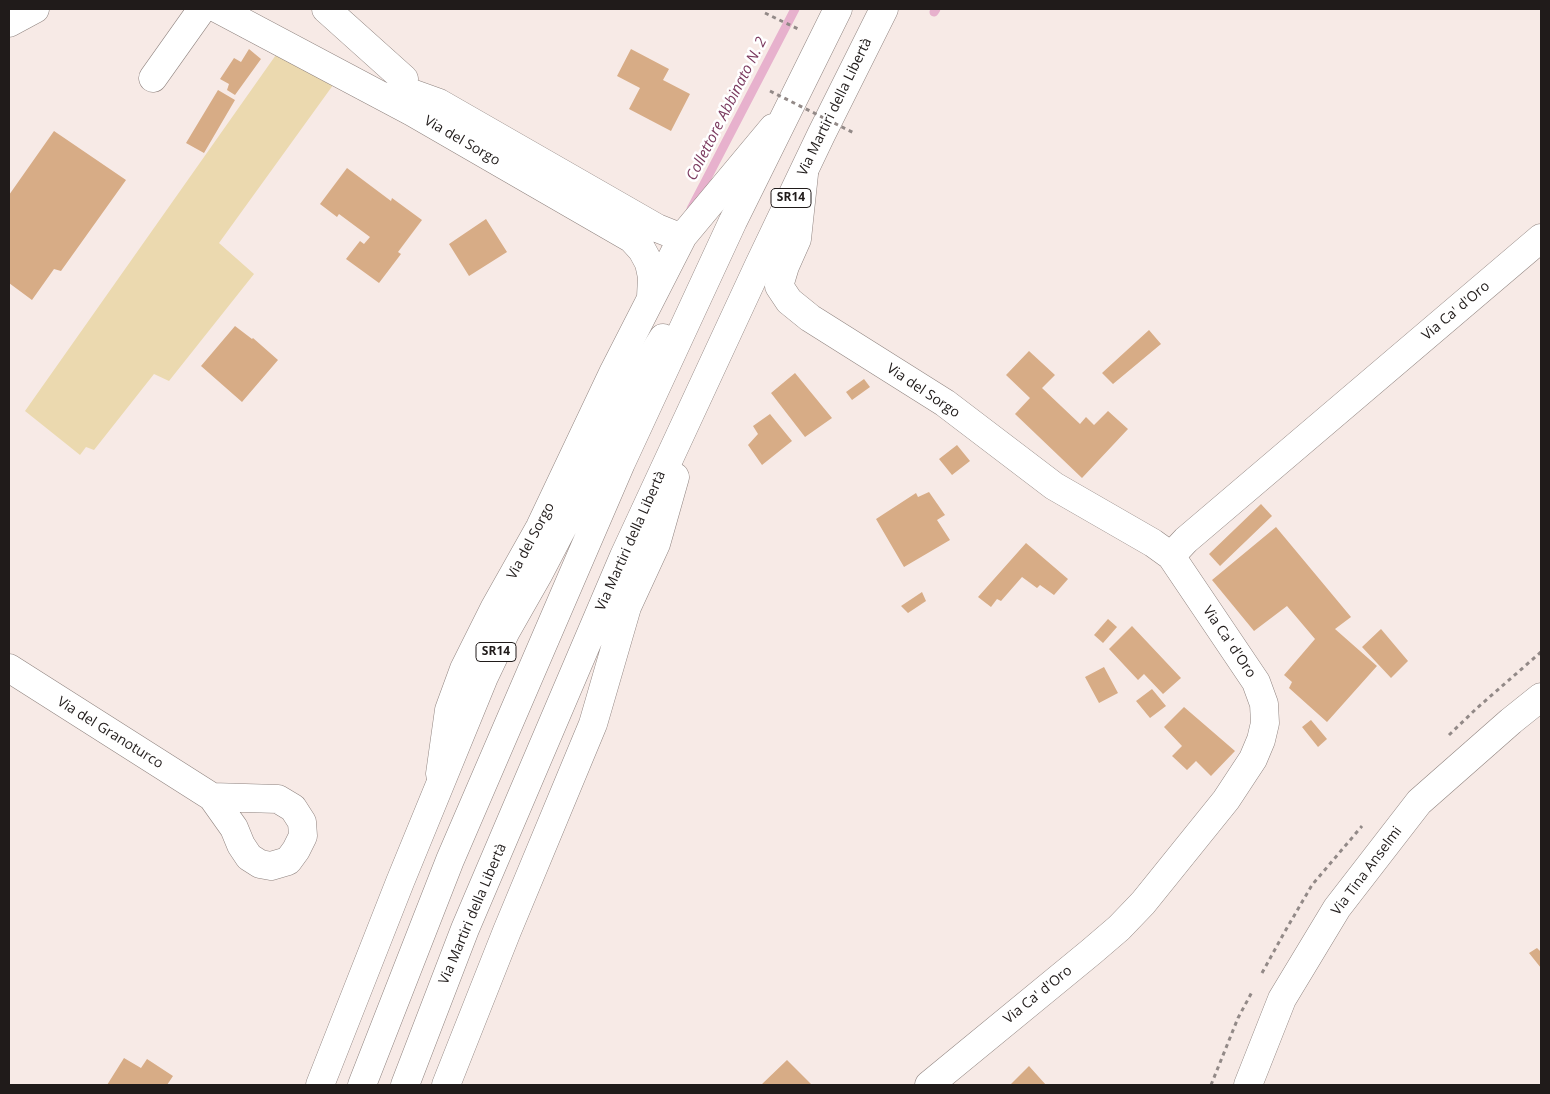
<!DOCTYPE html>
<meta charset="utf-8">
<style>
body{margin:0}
#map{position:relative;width:1550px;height:1094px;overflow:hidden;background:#f7eae6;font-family:"Open Sans",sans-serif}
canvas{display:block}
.frame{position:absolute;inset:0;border:10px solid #201b1a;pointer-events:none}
</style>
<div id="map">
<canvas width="1550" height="1094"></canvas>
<div class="frame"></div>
</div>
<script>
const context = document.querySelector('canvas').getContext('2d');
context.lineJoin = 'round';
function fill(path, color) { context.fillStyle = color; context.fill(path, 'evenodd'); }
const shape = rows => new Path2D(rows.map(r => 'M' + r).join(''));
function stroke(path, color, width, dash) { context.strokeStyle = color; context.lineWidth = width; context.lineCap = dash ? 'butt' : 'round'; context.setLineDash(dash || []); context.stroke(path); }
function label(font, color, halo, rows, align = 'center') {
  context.font = font + ' "Open Sans",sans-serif'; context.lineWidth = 5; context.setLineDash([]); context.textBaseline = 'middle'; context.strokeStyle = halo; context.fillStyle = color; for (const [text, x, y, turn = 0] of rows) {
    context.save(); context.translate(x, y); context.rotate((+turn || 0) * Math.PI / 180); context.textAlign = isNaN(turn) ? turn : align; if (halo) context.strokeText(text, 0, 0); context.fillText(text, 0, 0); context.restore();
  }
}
fill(shape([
 [278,52,336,81,219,243,254,274,169,381,154,374,94,450,86,447,80,455,25,411]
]), '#ebd9af');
stroke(shape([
 [934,12,936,9],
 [691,209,795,9]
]), '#e7b1cd', 9);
fill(shape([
 [249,49,261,59,235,95,227,90,229,84,220,79,234,58,241,62],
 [631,49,669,69,663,80,690,94,671,131,629,109,640,88,617,76],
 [218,90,235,100,204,153,186,143],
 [54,131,126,180,61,271,54,269,32,300,9,283,9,195],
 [347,168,391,201,392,198,422,220,398,252,401,254,379,283,346,259,360,241,364,244,370,237,339,214,337,217,320,204],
 [486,219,507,252,469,276,449,244],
 [235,326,252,339,253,338,278,360,242,402,201,366],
 [1149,330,1161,344,1113,384,1102,373],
 [1029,351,1055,375,1042,388,1080,424,1086,417,1094,425,1108,411,1128,429,1082,478,1015,414,1030,398,1006,375],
 [795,373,832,418,805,437,771,393],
 [864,379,870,387,852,400,846,392],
 [770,414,792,441,762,465,748,445,758,434,753,426],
 [957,445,970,461,952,475,939,459],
 [929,492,945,515,937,520,950,540,904,567,876,519,916,493,918,497],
 [1261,504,1272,516,1220,566,1209,554],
 [1276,527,1351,617,1335,629,1377,666,1327,722,1289,688,1292,682,1284,675,1315,639,1287,606,1254,631,1212,580],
 [1026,543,1068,579,1054,595,1040,585,1037,588,1022,577,1001,601,997,599,991,607,978,597],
 [922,592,926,601,908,613,901,606],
 [1108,619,1117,627,1103,643,1094,635],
 [1132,626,1181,678,1163,694,1144,674,1138,680,1109,649],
 [1381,629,1408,661,1391,678,1362,647],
 [1104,667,1118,693,1099,703,1085,677],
 [1152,689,1166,706,1150,718,1136,701],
 [1184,707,1235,751,1211,776,1196,761,1187,770,1172,756,1182,746,1164,727],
 [1311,720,1327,739,1318,747,1302,727],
 [1537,948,1541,952,1541,968,1529,953],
 [124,1058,141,1068,147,1059,173,1076,167,1085,107,1085],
 [787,1060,812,1085,761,1085],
 [1029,1066,1046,1085,1010,1085]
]), '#d7ac86');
const minor = shape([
 [218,9,412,112,632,239,642,250,649,263,652,277,651,297],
 [326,9,404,79,400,89],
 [9,23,35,9],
 [153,78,202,9],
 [395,96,400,89,439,103,657,228,672,234,683,236],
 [804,174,797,239,785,266,779,286,789,301,810,318,945,403,1054,486,1153,543,1171,556,1256,682,1264,704,1265,723,1261,740,1253,759,1226,800,1143,903,1119,928,1091,952,929,1085],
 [1171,556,1186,540,1541,238],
 [9,668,212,797,234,828,241,845,249,857,260,864,271,866,288,861,296,850,303,836,302,822,293,808,278,799,212,797],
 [440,774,449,710,464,669,495,607,540,527,614,371,683,236,773,128],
 [1248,1085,1282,999,1337,908,1419,802,1511,721,1541,697]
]);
const major = shape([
 [320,1085,400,882,484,677,506,631,539,573,577,500,619,407,663,338],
 [362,1085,450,860,621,463,733,221,838,9],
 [405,1085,465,929,624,556,758,267,821,135,884,9],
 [446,1085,507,931,593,724,627,607,656,544,675,477]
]);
stroke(minor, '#8f837f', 29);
stroke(major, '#8f837f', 29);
stroke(shape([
 [765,13,798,29],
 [1449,735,1477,708,1541,652],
 [1262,973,1284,933,1312,885,1362,826],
 [1211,1085,1238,1018,1252,992]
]), '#928987', 3, [4, 4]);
stroke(minor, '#fff', 28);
stroke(major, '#fff', 28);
stroke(shape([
 [770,91,854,133]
]), '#928987', 3, [4, 4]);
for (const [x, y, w] of [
 [791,198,40],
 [496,652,40]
]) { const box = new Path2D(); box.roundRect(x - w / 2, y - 9.5, w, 19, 4); context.fillStyle = '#fff'; context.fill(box); stroke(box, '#201b1a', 1); }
label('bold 12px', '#201b1a', null, [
 ["SR14",791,198],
 ["SR14",496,652]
]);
label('14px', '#201b1a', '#fff', [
 ["Via Martiri della Libertà",835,107,-64],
 ["Via del Sorgo",462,141,30],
 ["Via Ca' d'Oro",1456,311,-40],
 ["Via del Sorgo",923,391,34],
 ["Via del Sorgo",531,541,-62],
 ["Via Martiri della Libertà",631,541,-66],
 ["Via Ca' d'Oro",1229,642,56],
 ["Via del Granoturco",110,733,32],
 ["Via Tina Anselmi",1367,871,-53],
 ["Via Martiri della Libertà",473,914,-67],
 ["Via Ca' d'Oro",1038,995,-39]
]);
label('italic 15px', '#7b3a5f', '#fff', [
 ["Collettore Abbinato N. 2",727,109,-63]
]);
</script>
